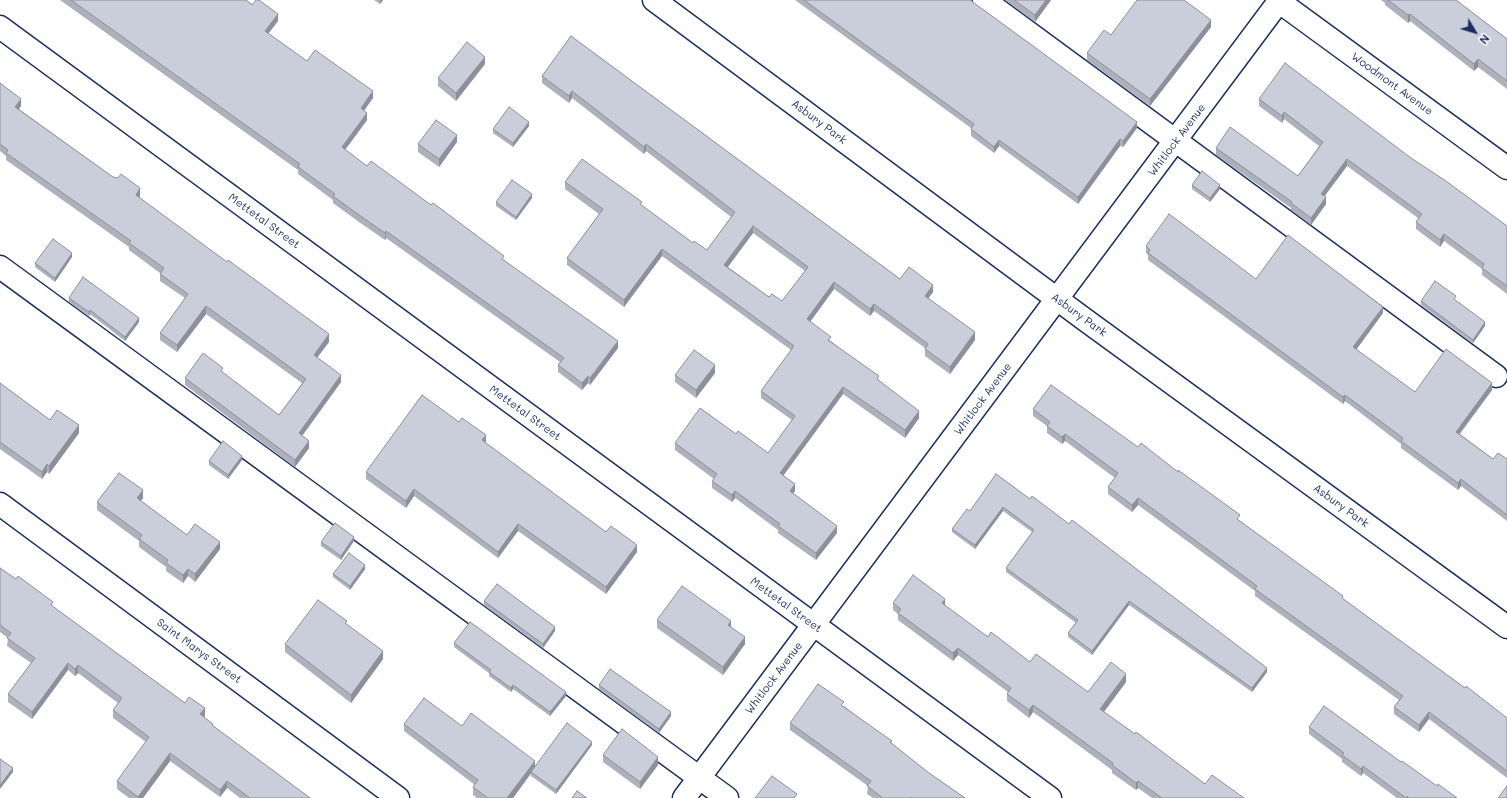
<!DOCTYPE html>
<style>
body{margin:0}
#map{position:relative;width:1507px;height:798px;overflow:hidden;background:#fff;font-family:Mali,sans-serif}
canvas{display:block}
.north{position:absolute;left:1455px;top:12px;width:40px;height:40px;-webkit-text-stroke:3px #fff;paint-order:stroke;rotate:128deg;font-size:11px;font-weight:700;line-height:16px;text-align:center;color:#1b2f5e}
.north::after{content:'';display:block;margin:auto;width:14px;height:18px;background:#1b2f5e;clip-path:polygon(50% 0,100% 100%,50% 72%,0 100%)}
</style>
<div id="map">
<canvas width="1507" height="798"></canvas>
<div class="north">N</div>
</div>
<script>
const context = document.querySelector('canvas').getContext('2d');
context.lineJoin = 'round';
const shape = rows => new Path2D(rows.map(r => 'M' + r).join(''));
function stroke(path, color, width, dash) { context.strokeStyle = color; context.lineWidth = width; context.lineCap = dash ? 'butt' : 'round'; context.setLineDash(dash || []); context.stroke(path); }
function fill(path, color) { context.fillStyle = color; context.fill(path, 'evenodd'); }
function label(font, color, halo, rows, align = 'center') {
  context.font = font + ' Mali,sans-serif'; context.lineWidth = 3; context.setLineDash([]); context.textBaseline = 'middle'; context.strokeStyle = halo; context.fillStyle = color; for (const [text, x, y, turn = 0] of rows) {
    context.save(); context.translate(x, y); context.rotate((+turn || 0) * Math.PI / 180); context.textAlign = isNaN(turn) ? turn : align; if (halo) context.strokeText(text, 0, 0); context.fillText(text, 0, 0); context.restore();
  }
}
const minor = shape([
 [654,0,1084,319,1507,627],
 [984,0,1496,376],
 [1277,0,1507,168],
 [0,27,1050,798],
 [0,267,727,798],
 [0,504,398,798],
 [684,798,1280,0]
]);
stroke(minor, '#1b2f5e', 25);
stroke(minor, '#fff', 22);
fill(shape([
 [60,0,246,0,278,21,268,34,307,61,373,98,364,110,367,120,345,150,367,166,504,260,618,348,590,385,588,383,582,390,558,372,558,365,560,362,386,238,385,240,359,222,333,203,333,200,298,174,298,170],
 [374,0,383,0,380,4],
 [795,0,970,0,1137,128,1123,147,1120,146,1078,204,999,146,994,153,971,136,971,128],
 [1005,0,1051,0,1035,22],
 [1381,0,1456,0,1507,39,1507,89,1478,67,1474,71,1410,21,1408,23,1385,5,1385,3],
 [1211,27,1150,106,1087,60,1087,53,1111,35],
 [571,36,900,279,933,292,928,298,975,340,950,374,925,356,925,348,874,311,870,316,834,289,810,322,831,341,879,380,919,418,905,438,843,394,783,476,795,491,793,493,837,533,816,560,778,533,778,530,735,498,732,502,712,488,712,481,714,479,675,450,675,443,736,434,768,453,792,420,761,398,761,391,791,350,662,256,624,307,567,265,567,258,599,214,565,189,565,182,642,206,693,243,707,250,731,217,646,151,644,154,572,98,569,103,542,83,542,76],
 [753,233,805,271,782,301,769,297,728,267],
 [485,64,456,101,438,86,438,78],
 [0,83,21,106,19,109,113,177,140,196,139,197,329,342,317,357,341,382,302,436,309,448,295,467,185,385,185,378,223,373,279,415,302,383,206,314,177,352,160,340,160,333,185,298,160,281,160,273,129,250,129,247,6,160,6,156,0,151],
 [1259,99,1411,158,1507,226,1507,294,1482,275,1482,269,1444,241,1440,247,1416,229,1416,222,1418,218,1347,166,1324,196,1326,204,1311,225,1291,210,1291,208,1216,155,1216,148,1298,176,1319,146,1284,119,1282,123,1259,106],
 [529,126,513,147,493,133,493,129],
 [457,142,439,167,418,152,418,144],
 [1192,185,1220,189,1210,202,1192,189],
 [532,198,516,220,496,206,496,202],
 [1146,246,1256,279,1383,313,1356,350,1415,392,1492,390,1460,434,1493,459,1507,459,1507,521,1461,486,1458,490,1401,448,1401,444,1345,401,1343,404,1148,260,1148,255,1146,253],
 [72,257,55,282,35,267,35,263],
 [69,298,139,322,125,341,90,314,89,316,69,302],
 [1456,300,1456,301,1485,326,1473,343,1421,305,1421,301],
 [715,373,696,398,675,382,675,375],
 [0,383,50,420,79,433,49,474,47,472,42,479,0,449],
 [1033,409,1240,521,1343,599,1465,688,1507,718,1507,778,1429,719,1419,732,1394,714,1394,707,1399,700,1255,596,1255,591,1138,505,1132,512,1108,494,1108,487,1115,478,1065,441,1062,444,1047,433,1047,426,1033,416],
 [486,442,485,443,606,532,637,552,606,594,518,531,498,558,414,496,406,508,366,479,366,472],
 [242,460,228,479,209,465,209,461],
 [996,474,1267,672,1252,692,1129,605,1092,655,1068,637,1068,633,1076,623,1006,572,1006,568,1032,532,1003,511,975,549,952,532,952,529,970,511],
 [143,498,141,501,187,535,220,549,195,582,188,576,183,583,166,571,166,567,139,547,139,541,97,510,97,502],
 [354,541,341,560,321,546,321,542],
 [0,568,185,703,205,716,204,717,213,726,310,798,240,798,227,788,220,797,170,761,143,798,129,798,117,789,117,781,146,742,113,718,113,710,118,703,78,673,75,676,68,670,32,719,8,702,8,694,31,663,7,646,8,638,0,632],
 [365,569,350,590,333,577,333,574],
 [484,601,555,631,543,648,484,605],
 [893,603,945,606,988,637,1030,662,1088,692,1126,682,1104,712,1205,784,1244,798,1152,798,1138,788,1136,790,1112,773,1112,770,1033,712,1029,718,1007,701,1007,694,1008,692,958,655,953,661,898,620,898,614,893,610],
 [657,620,731,626,745,644,723,675,657,628],
 [347,625,383,659,351,703,285,652,285,644],
 [454,643,566,696,550,716,513,689,511,692,489,676,489,673,454,647],
 [599,685,671,716,659,733,599,689],
 [844,706,929,773,965,798,873,798,867,794,868,786,790,730,790,723],
 [404,724,462,726,535,767,592,745,556,794,531,776,531,773,513,798,477,798,473,795,473,787,475,785,404,731],
 [1309,727,1401,762,1437,786,1457,798,1397,798,1363,773,1361,776,1342,762,1342,759,1309,734],
 [603,755,658,765,640,789,603,762]
]), '#aeb1bb');
fill(shape([
 [380,0,383,0,380,4],
 [1046,0,1051,0,1035,22,1035,15],
 [278,14,278,21,265,38,265,31],
 [1410,14,1410,21,1408,23,1408,15],
 [1211,20,1211,27,1150,106,1150,99],
 [485,57,485,64,456,101,456,93],
 [1478,59,1478,67,1474,71,1474,64],
 [373,91,373,98,361,115,361,108],
 [572,91,572,98,569,103,569,96],
 [21,99,21,106,15,114,15,107],
 [1284,112,1284,119,1282,123,1282,116],
 [367,113,367,120,342,154,342,147],
 [529,122,529,126,513,147,513,143],
 [1137,122,1137,128,1123,147,1123,141],
 [457,135,457,142,439,167,439,159],
 [1120,139,1120,146,1078,204,1078,197],
 [999,140,999,146,994,153,994,147],
 [646,144,646,151,644,154,644,147],
 [1347,159,1347,166,1321,201,1321,194],
 [1220,185,1220,189,1210,202,1210,198],
 [140,188,140,196,136,202,136,195],
 [532,194,532,198,516,220,516,217],
 [1326,197,1326,204,1311,225,1311,218],
 [753,226,753,233,724,272,724,265],
 [386,231,386,238,385,240,385,233],
 [1444,234,1444,241,1440,247,1440,240],
 [662,249,662,256,624,307,624,300],
 [72,253,72,257,55,282,55,278],
 [834,282,834,289,807,326,807,319],
 [933,285,933,292,925,303,925,296],
 [874,304,874,311,870,316,870,309],
 [206,306,206,314,177,352,177,345],
 [1383,307,1383,313,1353,354,1353,347],
 [90,310,90,314,89,316,89,312],
 [139,318,139,322,125,341,125,337],
 [1485,322,1485,326,1473,343,1473,340],
 [975,332,975,340,950,374,950,367],
 [329,334,329,342,314,362,314,355],
 [618,341,618,348,590,385,590,378],
 [715,365,715,373,696,398,696,390],
 [341,375,341,382,299,440,299,433],
 [588,376,588,383,582,390,582,383],
 [1492,383,1492,390,1456,438,1456,432],
 [843,387,843,394,780,480,780,473],
 [1345,395,1345,401,1343,404,1343,397],
 [919,411,919,418,905,438,905,430],
 [79,425,79,433,49,474,49,466],
 [1065,434,1065,441,1062,444,1062,437],
 [486,435,486,442,482,447,482,440],
 [309,441,309,448,295,467,295,460],
 [242,456,242,460,228,479,228,475],
 [47,464,47,472,42,479,42,472],
 [1461,479,1461,486,1458,490,1458,483],
 [795,484,795,491,790,498,790,491],
 [414,489,414,496,406,508,406,501],
 [143,490,143,498,137,506,137,498],
 [735,491,735,498,732,502,732,495],
 [1138,498,1138,505,1132,512,1132,505],
 [1003,507,1003,511,975,549,975,545],
 [518,524,518,531,498,558,498,552],
 [837,526,837,533,816,560,816,553],
 [354,537,354,541,341,560,341,556],
 [220,542,220,549,195,582,195,574],
 [637,545,637,552,606,594,606,587],
 [365,565,365,569,350,590,350,586],
 [188,569,188,576,183,583,183,575],
 [945,599,945,606,942,603],
 [1129,601,1129,605,1092,655,1092,651],
 [731,621,731,629,728,625],
 [555,627,555,631,543,648,543,644],
 [745,637,745,644,723,675,723,667],
 [958,648,958,655,953,661,953,653],
 [383,651,383,659,351,703,351,695],
 [68,663,68,670,32,719,32,712],
 [78,665,78,673,75,676,75,669],
 [1267,668,1267,672,1252,692,1252,688],
 [1126,674,1126,682,1100,717,1100,709],
 [513,685,513,689,511,692,511,688],
 [566,692,566,696,550,716,550,712],
 [1033,705,1033,712,1029,718,1029,710],
 [205,708,205,716,200,722,200,714],
 [671,712,671,716,659,733,659,729],
 [1429,712,1429,719,1419,732,1419,725],
 [592,742,592,745,556,794,556,790],
 [170,753,170,761,143,798,138,798,138,797],
 [658,757,658,765,640,789,640,782],
 [535,761,535,768,513,798,507,798],
 [1363,766,1363,773,1361,776,1361,769],
 [13,768,13,772,0,789,0,785],
 [227,781,227,788,220,797,220,790],
 [1138,781,1138,788,1136,790,1136,783]
]), '#8d9099');
const building = shape([
 [71,0,246,0,252,5,256,0,259,0,278,14,265,31,307,61,315,50,373,91,361,108,367,113,342,147,367,166,371,161,431,205,433,203,504,256,502,259,618,341,590,378,588,376,582,383,558,365,564,358,386,231,385,233,359,215,333,196,335,194,298,167,300,164,71,0],
 [804,0,970,0,1137,122,1123,141,1120,139,1078,197,999,140,994,147,971,129,974,124,804,0],
 [1014,0,1046,0,1035,15,1014,0],
 [1137,0,1184,0,1211,20,1150,99,1087,53,1104,30,1111,35,1137,0],
 [1388,0,1456,0,1507,39,1507,81,1478,59,1474,64,1410,14,1408,15,1388,0],
 [571,36,900,279,909,267,933,285,925,296,975,332,950,367,925,349,928,344,874,304,870,309,834,282,807,319,831,337,828,340,879,376,877,379,919,411,905,430,843,387,780,473,795,484,790,491,837,526,816,553,778,526,780,524,735,491,732,495,712,481,717,474,675,443,700,408,736,434,738,431,768,453,795,416,761,391,794,346,662,249,624,300,567,258,603,209,565,182,582,159,642,202,640,204,693,243,694,241,707,250,735,212,646,144,644,147,572,91,569,96,542,76,571,36],
 [753,226,808,267,782,301,772,294,769,297,724,265,753,226],
 [467,42,485,57,456,93,438,78,467,42],
 [1285,63,1411,158,1446,181,1507,226,1507,286,1482,268,1484,264,1444,234,1440,240,1416,222,1422,214,1347,159,1321,194,1326,197,1311,218,1291,203,1292,202,1216,148,1230,127,1298,176,1323,142,1284,112,1282,116,1259,99,1285,63],
 [0,83,21,99,15,107,113,177,118,178,121,174,140,188,136,195,227,262,228,260,329,334,314,355,341,375,299,433,309,441,295,460,185,378,203,353,223,368,221,371,279,415,306,379,206,306,177,345,160,333,188,294,160,274,164,268,129,243,131,241,6,153,8,150,0,144,0,83],
 [509,107,529,122,513,143,493,129,509,107],
 [436,120,457,135,439,159,418,144,436,120],
 [1202,171,1220,185,1210,198,1192,185,1202,171],
 [512,180,532,194,516,217,496,202,512,180],
 [1169,214,1256,279,1288,235,1383,307,1353,347,1415,392,1446,349,1492,383,1456,432,1493,459,1498,453,1507,459,1507,515,1461,479,1458,483,1401,441,1403,438,1345,395,1343,397,1148,253,1150,250,1146,246,1169,214],
 [53,239,72,253,55,278,35,263,53,239],
 [83,277,139,318,125,337,90,310,89,312,69,298,83,277],
 [1435,281,1456,296,1454,299,1485,322,1473,340,1421,301,1435,281],
 [694,350,715,365,696,390,675,375,694,350],
 [0,383,50,420,57,410,79,425,49,466,47,464,42,472,0,442,0,383],
 [1051,385,1138,447,1141,443,1178,472,1178,470,1203,488,1240,515,1237,519,1343,596,1342,598,1465,688,1466,686,1507,718,1507,771,1429,712,1419,725,1394,707,1403,696,1255,589,1257,586,1138,498,1132,505,1108,487,1118,473,1065,434,1062,437,1047,426,1050,422,1033,409,1051,385],
 [422,395,459,422,462,418,486,435,482,440,606,532,611,526,637,545,606,587,518,524,498,552,414,489,406,501,366,472,422,395],
 [223,441,242,456,228,475,209,461,223,441],
 [119,473,143,490,137,498,187,535,195,524,220,542,195,574,188,569,183,575,166,563,168,560,139,539,142,535,97,502,119,473],
 [996,474,1030,499,1032,496,1069,524,1072,520,1267,668,1252,688,1129,601,1092,651,1068,633,1078,620,1006,568,1034,530,1003,507,975,545,952,529,967,509,970,511,996,474],
 [335,523,354,537,341,556,321,542,335,523],
 [349,553,365,565,350,586,333,574,349,553],
 [0,568,16,579,18,576,53,602,51,605,185,703,189,697,205,708,200,714,213,724,212,725,310,798,250,798,227,781,220,790,170,753,138,797,117,781,149,737,113,710,122,698,78,665,75,669,68,663,32,712,8,694,35,658,7,638,11,633,0,625,0,568],
 [913,575,945,599,942,603,988,637,991,632,1030,662,1036,654,1088,692,1111,662,1126,674,1100,709,1135,734,1136,732,1205,784,1212,775,1244,798,1162,798,1138,781,1136,783,1112,765,1113,763,1033,705,1029,710,1007,694,1011,688,958,648,953,653,898,613,901,609,893,603,913,575],
 [497,584,555,627,543,644,484,601,497,584],
 [682,586,731,621,728,625,745,637,723,667,657,620,682,586],
 [318,600,347,621,345,623,383,651,351,695,285,644,318,600],
 [470,622,566,692,550,712,513,685,511,688,489,672,491,670,454,643,470,622],
 [610,669,671,712,659,729,599,685,610,669],
 [818,684,844,702,841,705,892,741,890,742,929,773,965,798,911,798,911,797,910,798,883,798,867,786,871,781,790,723,818,684],
 [424,698,462,726,471,713,535,761,507,798,488,798,473,787,478,780,404,724,424,698],
 [1324,706,1401,762,1402,761,1437,786,1438,784,1457,798,1409,798,1407,796,1406,798,1363,766,1361,769,1342,755,1344,753,1309,727,1324,706],
 [567,723,592,742,556,790,531,772,567,723],
 [622,729,658,757,640,782,603,755,622,729],
 [0,759,13,768,0,785,0,759],
 [772,776,797,794,794,798,755,798,772,776],
 [1507,786,1507,798,1498,798,1507,786],
 [577,791,587,798,572,798,577,791]
]);
fill(building, '#caceda');
stroke(building, '#8d9099', 1);
label('11px', '#1b2f5e', '#fff', [
 ["Woodmont Avenue",1392,84,36],
 ["Asbury Park",819,122,37],
 ["Whitlock Avenue",1177,140,-53],
 ["Mettetal Street",264,221,36],
 ["Asbury Park",1079,315,36],
 ["Whitlock Avenue",983,399,-53],
 ["Mettetal Street",525,413,36],
 ["Asbury Park",1341,506,36],
 ["Mettetal Street",786,605,36],
 ["Saint Marys Street",199,651,36],
 ["Whitlock Avenue",774,678,-53]
]);
</script>
